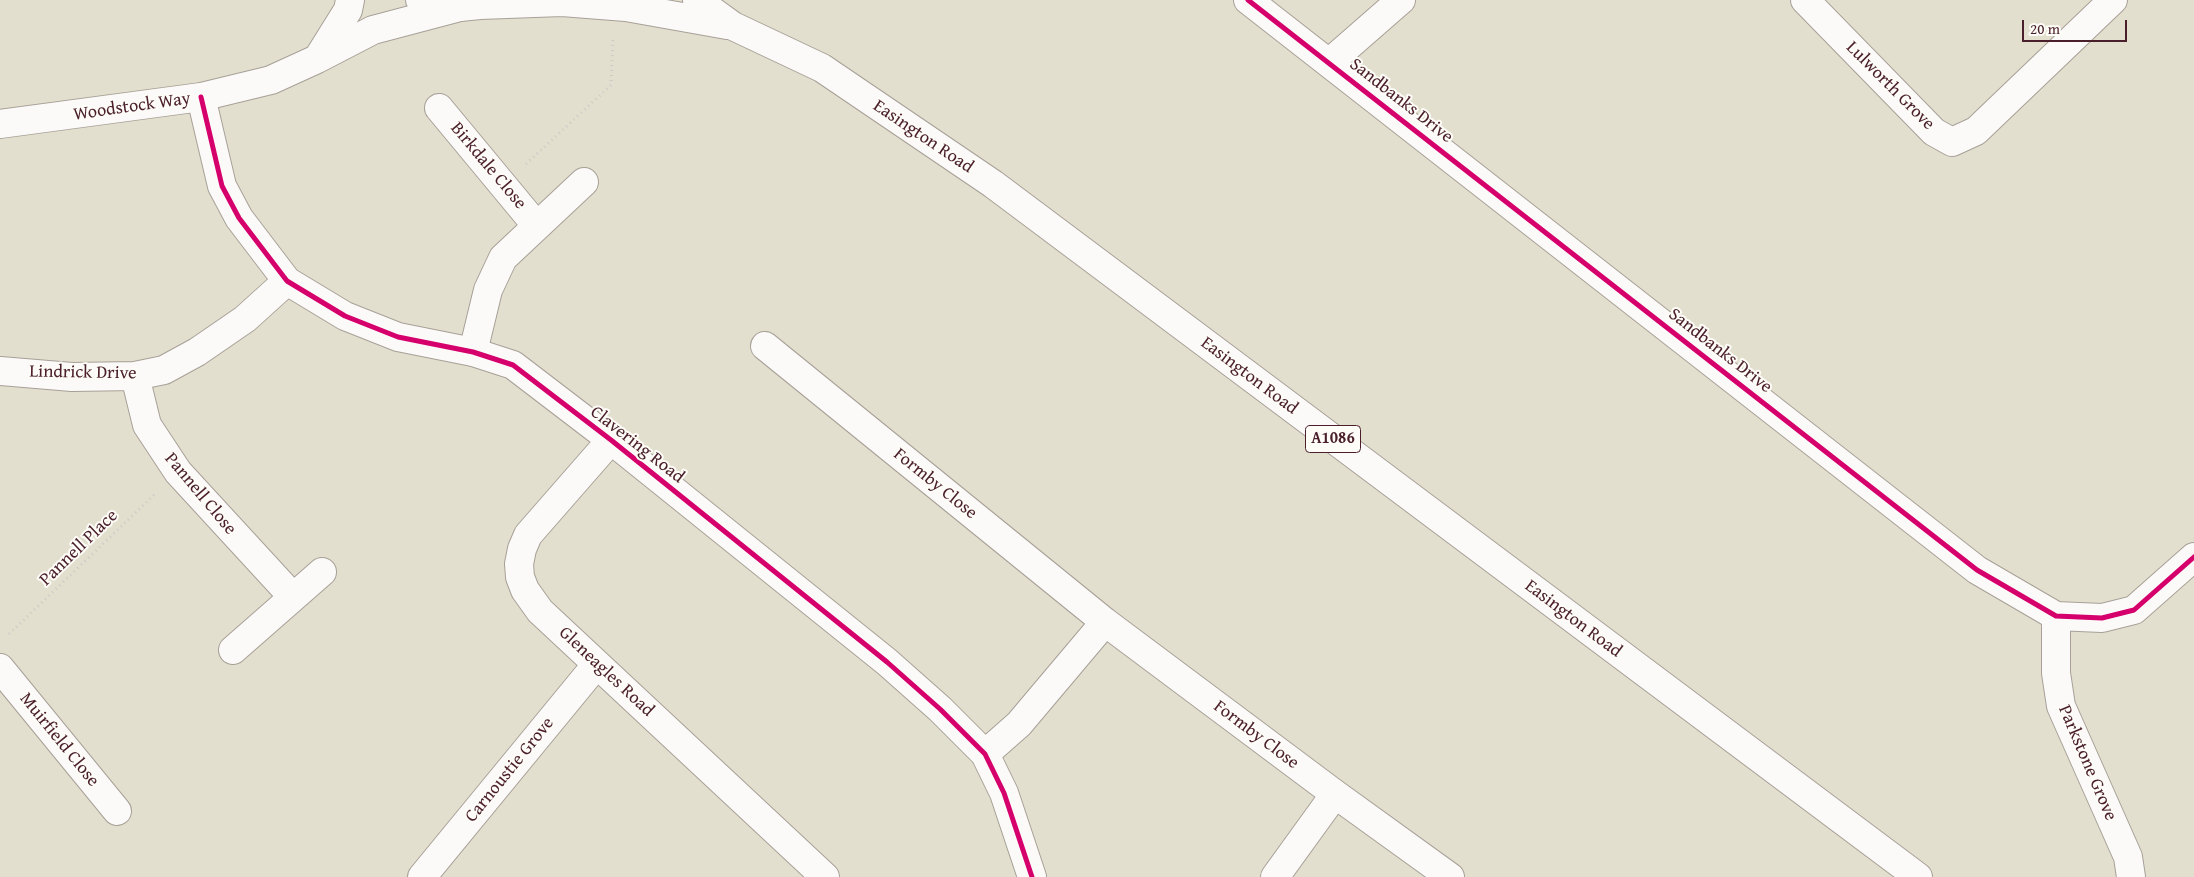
<!DOCTYPE html>
<style>
body{margin:0}
#map{position:relative;width:2194px;height:877px;overflow:hidden;background:#e3dfce;font-family:"Gentium Book Plus",serif}
canvas{display:block}
.scale{position:absolute;left:2022px;top:20px;width:105px;height:22px;box-sizing:border-box;border:2px solid #4a1f2b;border-top:0;padding-left:6px;font-size:15px;line-height:18px;white-space:nowrap;color:#4a1f2b;-webkit-text-stroke:4px #fdfcf7;paint-order:stroke}
</style>
<div id="map">
<canvas width="2194" height="877"></canvas>
<div class="scale">20 m</div>
</div>
<script>
const context = document.querySelector('canvas').getContext('2d');
context.lineJoin = 'round';
const shape = rows => new Path2D(rows.map(r => 'M' + r).join(''));
function stroke(path, color, width, dash) { context.strokeStyle = color; context.lineWidth = width; context.lineCap = dash ? 'butt' : 'round'; context.setLineDash(dash || []); context.stroke(path); }
function label(font, color, halo, rows, align = 'center') {
  context.font = font + ' "Gentium Book Plus",serif'; context.lineWidth = 4; context.setLineDash([]); context.textBaseline = 'middle'; context.strokeStyle = halo; context.fillStyle = color; for (const [text, x, y, turn = 0] of rows) {
    context.save(); context.translate(x, y); context.rotate((+turn || 0) * Math.PI / 180); context.textAlign = isNaN(turn) ? turn : align; if (halo) context.strokeText(text, 0, 0); context.fillText(text, 0, 0); context.restore();
  }
}
const minor = shape([
 [1248,0,1977,570,2056,616,2102,618,2134,610,2194,557],
 [1805,0,1934,132,1952,142,1976,131,2113,0],
 [1330,62,1401,0],
 [439,108,536,225],
 [765,346,1105,622,1335,794,1450,877],
 [473,352,488,290,503,258,584,182],
 [0,371,72,377,135,376,164,370,197,352,245,319,287,281],
 [135,376,147,425,178,472,293,597],
 [611,440,528,535,522,549,519,564,520,577,525,590,540,611,825,877],
 [2056,616,2056,673,2061,706,2128,857,2131,877],
 [233,650,322,572],
 [0,668,117,811],
 [985,754,1019,724,1105,622],
 [422,877,597,664],
 [1275,877,1335,794]
]);
const tertiary = shape([
 [318,58,348,10,350,0],
 [201,97,222,186,239,218,287,281,345,316,398,337,473,352,513,365,611,440,887,662,940,709,985,754,1004,793,1032,877],
 [0,124,201,97,271,80,317,59,373,30,460,7]
]);
const primary = shape([
 [420,0,460,7,480,5,490,0],
 [697,0,733,26,822,68,993,184,1918,877],
 [480,5,562,2,626,7,727,25]
]);
stroke(minor, '#a8a098', 30);
stroke(tertiary, '#a8a098', 30);
stroke(primary, '#a8a098', 30);
stroke(shape([
 [526,164,611,85,613,38],
 [9,634,155,494]
]), '#cdc9c6', 3, [1, 4]);
stroke(minor, '#fbfaf8', 28);
stroke(tertiary, '#fbfaf8', 28);
stroke(primary, '#fbfaf8', 28);
stroke(shape([
 [1248,0,1977,570,2056,616,2102,618,2134,610,2194,557],
 [201,97,222,186,239,218,287,281,345,316,398,337,473,352,513,365,611,440,887,662,940,709,985,754,1004,793,1032,877]
]), '#d6006c', 5);
for (const [x, y, w] of [
 [1333,439,55]
]) { const box = new Path2D(); box.roundRect(x - w / 2, y - 13.5, w, 27, 4); context.fillStyle = '#fdfcf7'; context.fill(box); stroke(box, '#4a1f2b', 1); }
label('bold 16px', '#4a1f2b', null, [
 ["A1086",1333,439]
]);
label('18px', '#4a1f2b', '#fdfcf7', [
 ["Lulworth Grove",1890,86,45],
 ["Sandbanks Drive",1401,101,38],
 ["Woodstock Way",132,107,-8],
 ["Easington Road",923,137,34],
 ["Birkdale Close",488,166,50],
 ["Sandbanks Drive",1720,351,38],
 ["Lindrick Drive",83,373,1],
 ["Easington Road",1249,376,37],
 ["Clavering Road",637,445,38],
 ["Formby Close",935,484,39],
 ["Pannell Close",200,494,50],
 ["Pannell Place",79,548,-44],
 ["Easington Road",1573,619,37],
 ["Gleneagles Road",606,672,43],
 ["Formby Close",1256,735,37],
 ["Muirfield Close",59,740,51],
 ["Parkstone Grove",2087,763,67],
 ["Carnoustie Grove",510,770,-51]
]);
</script>
